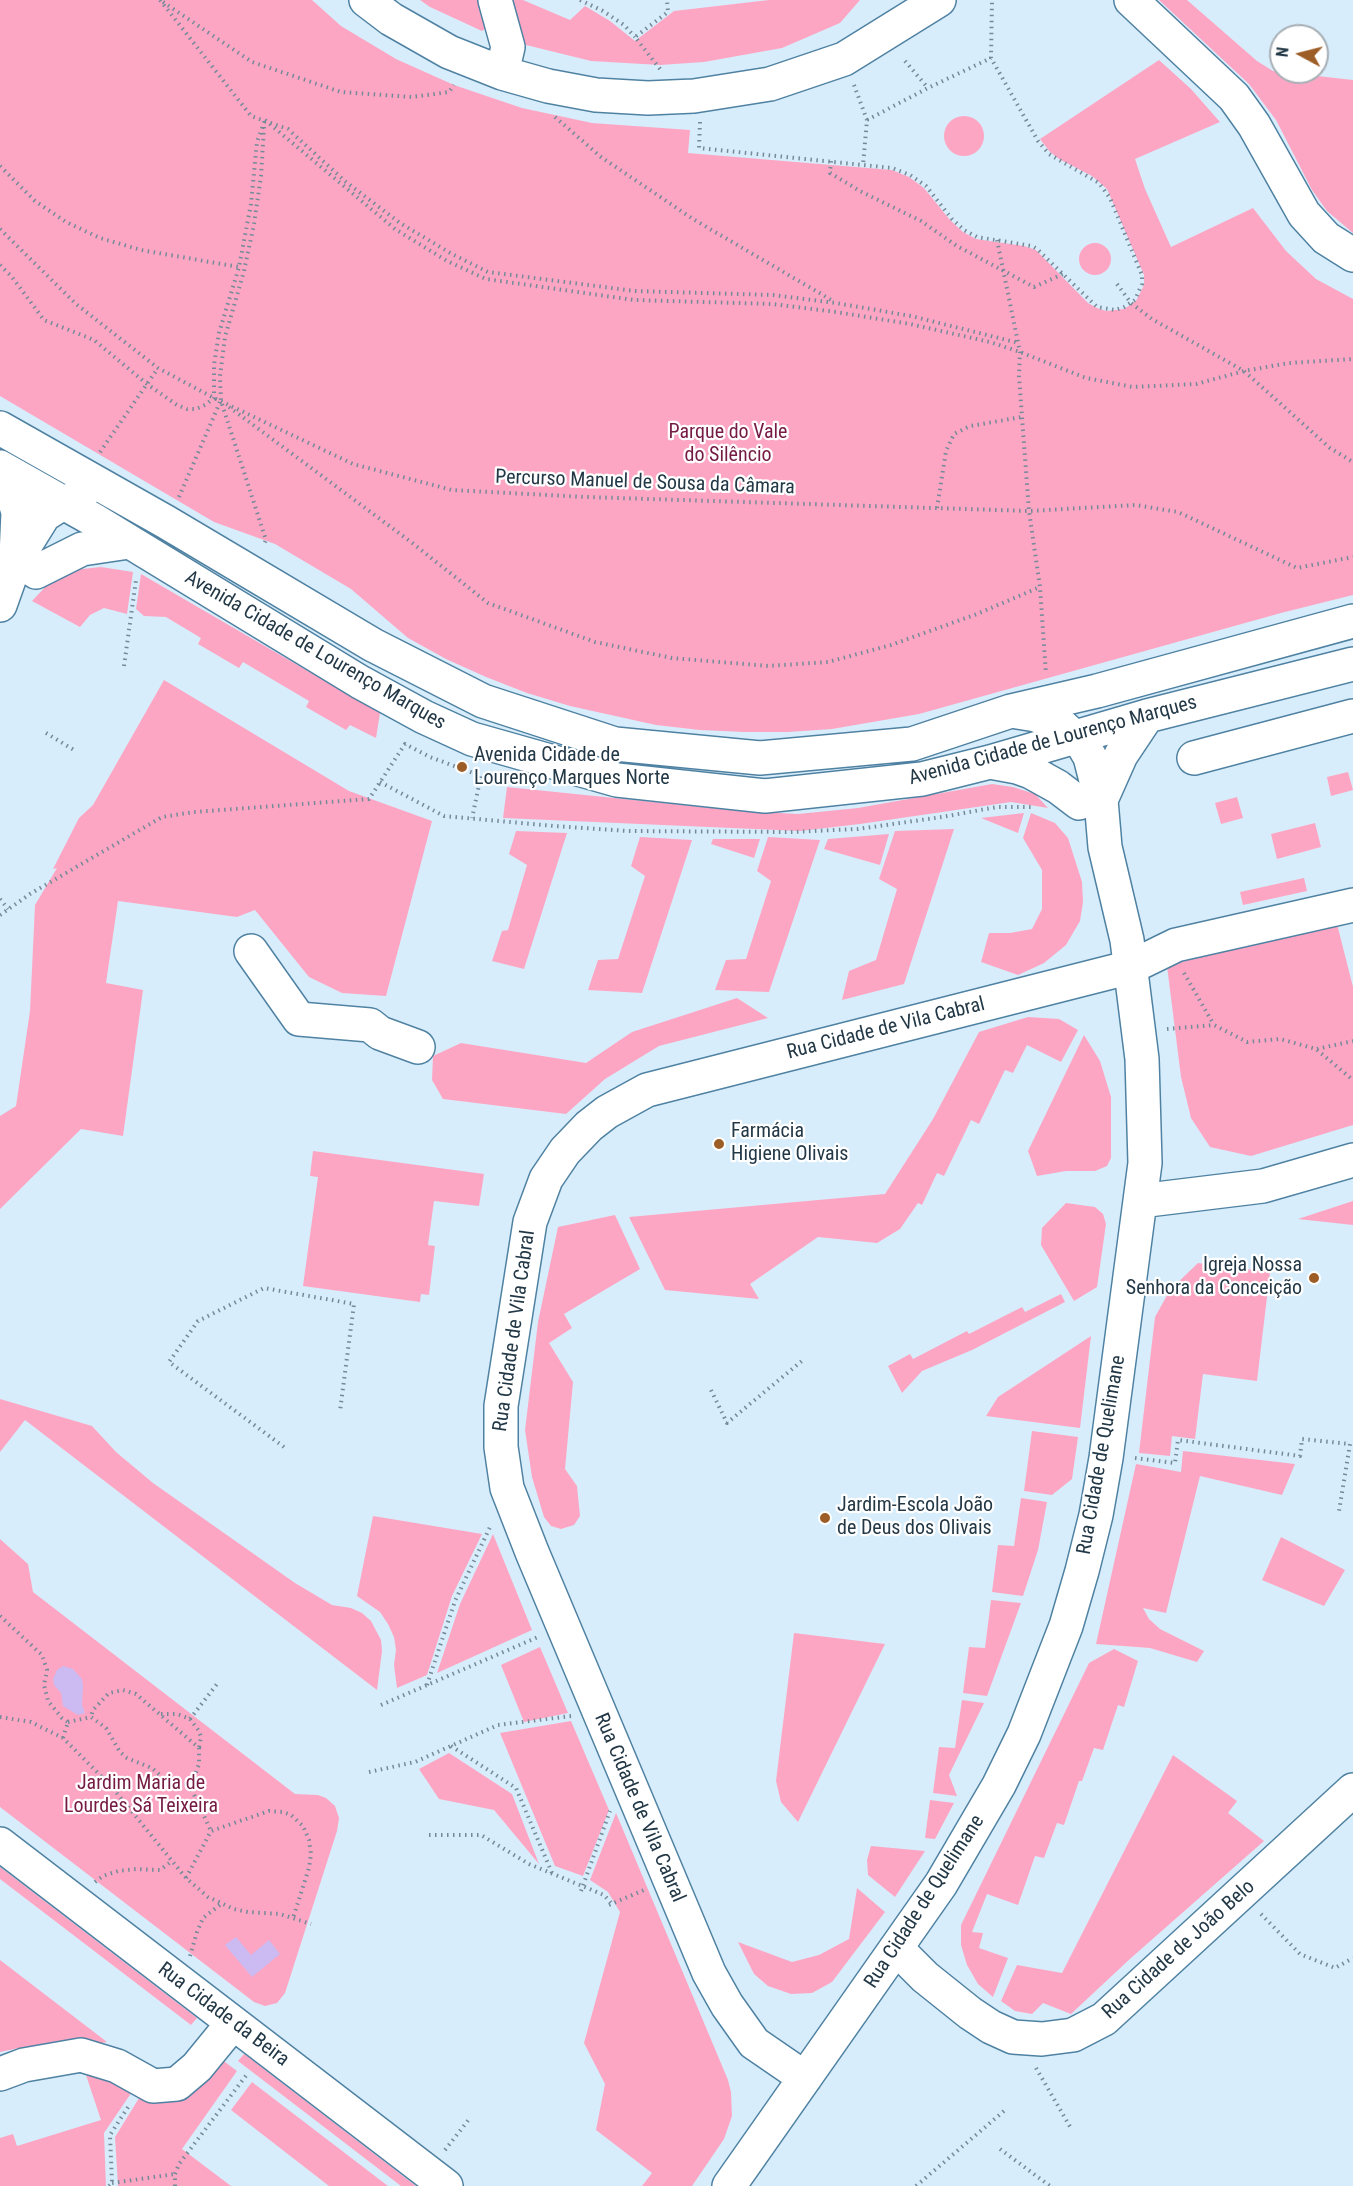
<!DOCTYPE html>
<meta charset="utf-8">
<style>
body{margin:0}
#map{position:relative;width:1353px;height:2186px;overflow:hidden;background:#d8edfb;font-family:"Roboto Condensed",sans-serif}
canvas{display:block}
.north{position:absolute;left:1269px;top:24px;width:60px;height:60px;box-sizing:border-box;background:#fff;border:2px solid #a7afb5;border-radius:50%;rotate:277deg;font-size:16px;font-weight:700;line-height:24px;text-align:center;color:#233846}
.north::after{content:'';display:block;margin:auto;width:21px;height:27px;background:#9d5d26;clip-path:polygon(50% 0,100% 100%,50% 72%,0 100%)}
</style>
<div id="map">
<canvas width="1353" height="2186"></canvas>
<div class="north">N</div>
</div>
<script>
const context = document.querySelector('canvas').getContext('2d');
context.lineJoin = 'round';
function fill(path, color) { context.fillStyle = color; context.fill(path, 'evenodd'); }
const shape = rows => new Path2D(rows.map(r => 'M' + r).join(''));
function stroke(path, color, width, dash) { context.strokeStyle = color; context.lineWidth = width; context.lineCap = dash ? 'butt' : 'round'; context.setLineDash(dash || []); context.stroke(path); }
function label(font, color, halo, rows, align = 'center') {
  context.font = font + ' "Roboto Condensed",sans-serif'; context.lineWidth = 4.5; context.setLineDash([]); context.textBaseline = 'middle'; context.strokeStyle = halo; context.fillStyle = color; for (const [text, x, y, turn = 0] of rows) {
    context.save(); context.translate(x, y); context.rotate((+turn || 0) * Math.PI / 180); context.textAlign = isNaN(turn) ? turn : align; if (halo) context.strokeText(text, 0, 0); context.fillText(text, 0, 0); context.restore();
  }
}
fill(shape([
 [0,0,312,0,341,26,396,59,454,85,522,108,592,123,690,130,688,153,892,170,909,177,924,188,950,220,963,232,976,239,1024,246,1036,250,1088,303,1097,308,1106,311,1124,309,1136,301,1144,285,1144,275,1107,189,1092,176,1059,159,1050,152,1040,139,1159,60,1191,89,1220,122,1135,159,1145,189,1171,247,1253,208,1286,251,1316,279,1353,299,1353,595,1281,613,919,714,832,729,788,732,744,732,700,730,656,725,570,706,527,693,486,677,446,659,408,638,351,589,275,544,214,522,0,396],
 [420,0,485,0,496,22,482,31,430,7],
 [504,0,523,0,570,20,585,6,610,21,635,41,674,11,769,0,860,0,840,23,782,48,704,62,660,65,591,61,518,43],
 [1159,0,1187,0,1257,61,1273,71,1353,80,1353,233,1327,211,1312,190,1276,120,1249,84],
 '944 136a20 20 0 1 1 40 0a20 20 0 1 1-40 0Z',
 '1079 259a16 16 0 1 1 32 0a16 16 0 1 1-32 0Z',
 [101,567,133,572,127,614,104,608,90,615,80,627,32,601,48,584,73,570],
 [141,574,380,713,376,738,350,725,346,730,306,707,309,701,243,662,239,668,198,644,201,638,166,617,144,616,136,609],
 [164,680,349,791,432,821,386,996,342,993,309,977,255,910,237,917,118,901,106,983,143,990,123,1136,81,1129,0,1209,0,1116,16,1106,30,1011,35,905,57,868,53,869,79,818,93,805],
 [1348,772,1353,790,1331,796,1327,777],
 [992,784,1013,787,1035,794,1048,808,1011,802,860,824,800,831,503,818,507,787,741,811,798,814,858,808],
 [1237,797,1243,818,1221,824,1215,803],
 [1024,813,1018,833,981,818],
 [1031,813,1055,823,1068,838,1082,882,1083,902,1080,921,1066,945,1044,963,1018,975,981,962,989,933,1010,933,1032,929,1042,909,1042,870,1023,838],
 [1315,823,1321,847,1277,859,1271,834],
 [954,829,904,984,842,1000,849,971,876,960,897,889,879,879,895,831],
 [516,831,567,833,524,969,492,961,502,931,508,930,527,865,509,854],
 [889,834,880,865,824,849,828,839],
 [640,837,692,840,642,993,588,990,598,960,618,959,645,876,631,866],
 [768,837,820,840,769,992,715,990,726,960,746,959,771,881,757,871],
 [713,839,760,839,754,858,711,844],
 [1304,878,1307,891,1243,905,1240,892],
 [1336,920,1353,987,1353,1125,1251,1156,1210,1147,1191,1118,1181,1077,1167,966],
 [737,998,768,1018,659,1046,605,1079,566,1114,443,1099,432,1080,433,1056,461,1043,586,1063,632,1032],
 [1028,1017,1059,1019,1078,1030,1061,1062,1027,1045,1013,1073,1005,1070,979,1124,971,1120,944,1176,937,1173,922,1205,918,1203,900,1229,877,1243,818,1237,750,1284,759,1299,665,1290,629,1217,885,1194,933,1119,979,1032],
 [1084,1035,1100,1061,1111,1097,1111,1158,1107,1166,1095,1171,1066,1171,1037,1176,1028,1151],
 [313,1151,484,1174,479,1206,434,1201,428,1245,435,1246,429,1295,421,1294,420,1302,303,1286,318,1177,310,1176],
 [1353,1201,1353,1225,1298,1219],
 [1066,1203,1095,1207,1103,1214,1106,1224,1097,1287,1074,1301,1041,1245,1042,1228],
 [615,1215,640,1269,564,1314,572,1328,549,1343,573,1382,565,1469,577,1486,580,1516,574,1525,561,1529,551,1526,544,1517,532,1477,525,1430,538,1322,558,1227],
 [1198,1263,1270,1272,1257,1381,1203,1374,1195,1439,1172,1436,1170,1456,1139,1453,1155,1317,1170,1290],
 [1061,1294,1065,1302,972,1350,922,1371,902,1393,888,1366,910,1354,913,1359,967,1331,969,1334,1022,1307,1025,1312],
 [1091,1336,1080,1428,986,1416,998,1397],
 [0,1399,92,1426,116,1452,153,1483,295,1583,332,1605,351,1608,362,1613,371,1621,381,1640,382,1651,377,1690,25,1420,0,1452],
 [1032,1431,1078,1437,1072,1479,1052,1495,1024,1491],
 [1183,1451,1295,1464,1282,1495,1200,1476,1166,1613,1143,1608,1149,1619,1160,1629,1204,1651,1197,1662,1150,1648,1096,1644,1136,1464,1181,1472],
 [1021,1498,1047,1502,1038,1550,1023,1596,992,1592,998,1545,1014,1546],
 [373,1516,482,1534,452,1596,427,1675,397,1688,394,1665,396,1650,394,1637,388,1624,380,1612,357,1596],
 [493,1534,532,1630,437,1673,460,1604],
 [1281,1537,1345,1570,1324,1606,1262,1580],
 [0,1539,28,1564,33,1592,295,1794,318,1795,326,1798,335,1806,339,1818,337,1831,285,1993,277,2003,265,2006,254,2002,0,1807],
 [991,1600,1021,1603,987,1696,963,1693,969,1647,985,1648],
 [794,1633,885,1644,798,1822,781,1802,776,1781],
 [540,1647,568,1713,524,1722,501,1665],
 [1114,1649,1138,1661,1124,1707,1118,1705,1103,1750,1094,1748,1082,1781,1079,1781,1064,1825,1057,1823,1044,1858,1035,1856,1018,1905,987,1894,972,1932,983,1933,979,1948,1008,1958,993,1997,978,1984,967,1965,961,1945,961,1925,1089,1663],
 [962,1700,984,1703,949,1775,957,1796,933,1793,939,1747,955,1748],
 [571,1721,609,1810,583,1876,555,1866,500,1733],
 [449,1753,512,1794,539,1864,494,1810,439,1799,419,1769],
 [1173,1755,1237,1801,1228,1813,1264,1841,1131,1958,1071,2014,1043,2003,1032,2014,1015,2011,1001,2001,1017,1965,1062,1973],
 [930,1800,954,1803,935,1839,925,1838],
 [616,1813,728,2080,731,2092,732,2116,724,2139,692,2186,642,2186,652,2173,596,2130,605,2084,584,2043,620,1912,608,1892,590,1880],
 [871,1846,925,1851,895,1897,868,1875,867,1860],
 [0,1867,197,2018,191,2025,0,1879],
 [857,1888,885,1912,832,1982,812,1993,791,1994,768,1986,754,1974,738,1942,792,1962,819,1955,849,1939],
 [0,1960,107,2042,38,2053,29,2046,0,2052],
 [244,2054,247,2056,416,2186,401,2186,238,2061],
 [217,2056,237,2071,182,2149,231,2186,118,2186,115,2137,144,2090],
 [83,2066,136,2086,104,2133,106,2186,0,2186,0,2138,13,2134,17,2146,101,2120],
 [252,2082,388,2186,329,2186,231,2110]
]), '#fda6c4');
fill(shape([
 [63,1666,73,1669,82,1679,83,1686,82,1705,85,1713,78,1715,63,1706,61,1693,54,1685,53,1679,57,1670],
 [236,1937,251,1955,269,1940,280,1954,252,1977,225,1945]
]), '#cbbbf2');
const minor = shape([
 [366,0,391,19,449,52,502,73,548,86,596,95,648,98,694,96,770,84,844,59,939,0],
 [495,0,508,47,502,73],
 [1131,0,1234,97,1254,125,1304,214,1326,238,1353,255],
 [0,428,166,522,373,645,483,701,615,744,760,758,912,744,1011,711,1097,691,1353,621],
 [0,467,94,520,360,682,424,717,472,739,617,780,765,796,922,779,990,762,1147,716,1353,664],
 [5,470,18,512,16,556],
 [36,572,82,549,129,542],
 [0,605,16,560,44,515,63,503,81,496],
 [1194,758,1353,716],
 [990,762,1017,767,1031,772,1058,787,1079,803],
 [1101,800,1121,755,1147,716],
 [251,951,299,1019,370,1025,380,1033,418,1047],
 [1140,1201,1263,1186,1353,1160],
 [0,1844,446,2186],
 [896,1948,925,1977,970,2013,991,2027,1013,2037,1042,2039,1073,2035,1104,2019,1353,1790],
 [0,2074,24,2065,81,2055,117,2066,153,2086,177,2084,197,2067,233,2023],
 [805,2078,754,2043,727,2005,709,1973,532,1552,507,1488,501,1447,501,1406,530,1222,546,1179,565,1151,589,1126,607,1112,647,1090,1131,967,1176,945,1353,905],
 [729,2186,941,1884,999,1785,1024,1734,1066,1626,1082,1571,1096,1515,1106,1458,1145,1163,1142,1059,1127,940,1105,847,1101,800,1090,757,1083,745,1062,726,1036,715,1011,711]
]);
stroke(minor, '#4f82a2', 36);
stroke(shape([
 [160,0,251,116,288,129,346,182,400,223,452,254,488,272,635,291,773,295,836,303,911,316,1019,343],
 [580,0,603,11,624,25,635,37],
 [163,2,252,62,341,92,412,97,449,92,454,85],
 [905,61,928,88],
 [660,69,635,37,668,12,667,0],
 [854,85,867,120,863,165],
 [555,117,601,157,693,219,833,301],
 [265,120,395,229,447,261,486,279,634,300,773,304,836,312,910,324,990,342,1020,352,1086,378,1133,387,1196,384,1244,371,1289,363,1353,359],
 [867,120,928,88,991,58],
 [700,122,699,148,892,168,910,175,926,186,952,219,964,230,977,237,1032,246,1037,249,1097,307,1115,310,1124,307,1135,300,1142,284,1142,275,1110,198,1099,183,1049,154,1038,141,991,58,992,0],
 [264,127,261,176,254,224,244,271,225,337,220,376,221,401,266,540,264,544],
 [831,161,830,173,860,191,921,221,957,246,1034,287,1063,274],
 [0,166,35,201,66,222,100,238,141,250,239,267],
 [0,229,76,304,158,368,214,398,353,464,452,490,586,497,1029,511,1136,505,1178,512,1297,568,1353,557],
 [997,240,1020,352,1019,376,1022,417,1029,511,1040,587,1046,674],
 [0,265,12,277,44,320,94,340,147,384,177,405,187,409,196,409,205,405,214,398,214,365,219,333,239,267,251,204,257,142,265,120],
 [1117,284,1131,303,1152,319,1244,371,1330,448,1353,462],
 [229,407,411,542,488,603,595,642,672,658,768,666,828,662,891,645,977,614,1040,587],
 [100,452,158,368],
 [179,497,220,402],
 [937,508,946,451,954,434,970,426,1022,417],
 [124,666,136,580],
 [46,733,74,750],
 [380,782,444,816,554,826,628,831,790,832,858,829,942,817,997,807,1031,807],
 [0,899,8,909],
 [0,915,30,894,162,817,194,812,369,799,405,744,430,757,481,776,472,818],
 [1184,973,1214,1025],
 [1167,1029,1214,1025,1247,1042,1280,1039,1316,1049,1353,1080],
 [1317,1049,1353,1041],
 [711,1390,727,1423,803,1360],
 [284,1447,169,1362,198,1321,264,1288,354,1304,340,1411],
 [1135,1458,1175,1463,1178,1440,1300,1456,1302,1439,1350,1444,1339,1511],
 [0,1616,42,1655,47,1670,44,1685,48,1701,62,1718,68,1722],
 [427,1685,455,1601,491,1525],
 [381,1705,538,1637],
 [161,1714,177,1714,190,1719,199,1731,201,1737,199,1748],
 [0,1717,31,1722,63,1738,111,1786,186,1878,208,1897,234,1909,248,1912,280,1914,311,1924],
 [190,1719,217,1684],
 [68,1722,91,1717,106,1728,120,1752,127,1758,152,1768,168,1782,175,1784,189,1784,195,1775,199,1764,199,1748,136,1694,123,1690,109,1693,93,1710,91,1717],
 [63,1738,68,1722],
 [451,1746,516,1788,552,1873],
 [369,1772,415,1762,498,1725,571,1716],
 [189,1784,211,1831],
 [429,1835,481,1835,529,1864,604,1895,612,1904],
 [186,1878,211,1831,269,1811,283,1812,291,1815,303,1826,309,1840,311,1854,309,1868,293,1918],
 [95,1882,103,1876,118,1871,136,1869,160,1870,172,1861],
 [581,1891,610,1811],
 [609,1905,644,1890],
 [1261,1914,1300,1954,1335,1968,1353,1958],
 [190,1956,197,1932,203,1918,221,1904],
 [1036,2068,1072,2130],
 [1000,2149,1050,2186],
 [445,2150,470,2118],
 [112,2183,175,2174],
 [109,2186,112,2183,110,2135,130,2104],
 [175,2186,175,2174,179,2164,248,2073],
 [916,2186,1004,2111]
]), '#758a98', 4, [1.5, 4.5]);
stroke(minor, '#fff', 33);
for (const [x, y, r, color] of [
 [462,767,6,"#9d5d26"],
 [719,1144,6,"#9d5d26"],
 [1314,1278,6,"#9d5d26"],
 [825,1518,6,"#9d5d26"]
]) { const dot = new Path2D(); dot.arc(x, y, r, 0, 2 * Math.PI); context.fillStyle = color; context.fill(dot); stroke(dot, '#fff', 2); }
label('20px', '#751b43', '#fff', [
 ["Parque do Vale",728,433],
 ["do Silêncio",728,456],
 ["Jardim Maria de",141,1784],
 ["Lourdes Sá Teixeira",141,1807]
]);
label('20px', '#233846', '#fff', [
 ["Percurso Manuel de Sousa da Câmara",645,483,2],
 ["Avenida Cidade de Lourenço Marques",315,651,30],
 ["Avenida Cidade de Lourenço Marques",1053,741,-15],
 ["Rua Cidade de Vila Cabral",886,1029,-14],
 ["Rua Cidade de Vila Cabral",515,1331,-82],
 ["Rua Cidade de Quelimane",1102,1455,-80],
 ["Rua Cidade de Vila Cabral",639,1808,67],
 ["Rua Cidade de Quelimane",925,1902,-57],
 ["Rua Cidade de João Belo",1179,1950,-42],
 ["Rua Cidade da Beira",223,2015,37]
]);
label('20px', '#233846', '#fff', [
 ["Avenida Cidade de",474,756],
 ["Lourenço Marques Norte",474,779],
 ["Farmácia",731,1132],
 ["Higiene Olivais",731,1155],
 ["Igreja Nossa",1302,1266,"right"],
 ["Senhora da Conceição",1302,1289,"right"],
 ["Jardim-Escola João",837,1506],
 ["de Deus dos Olivais",837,1529]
], 'left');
</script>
